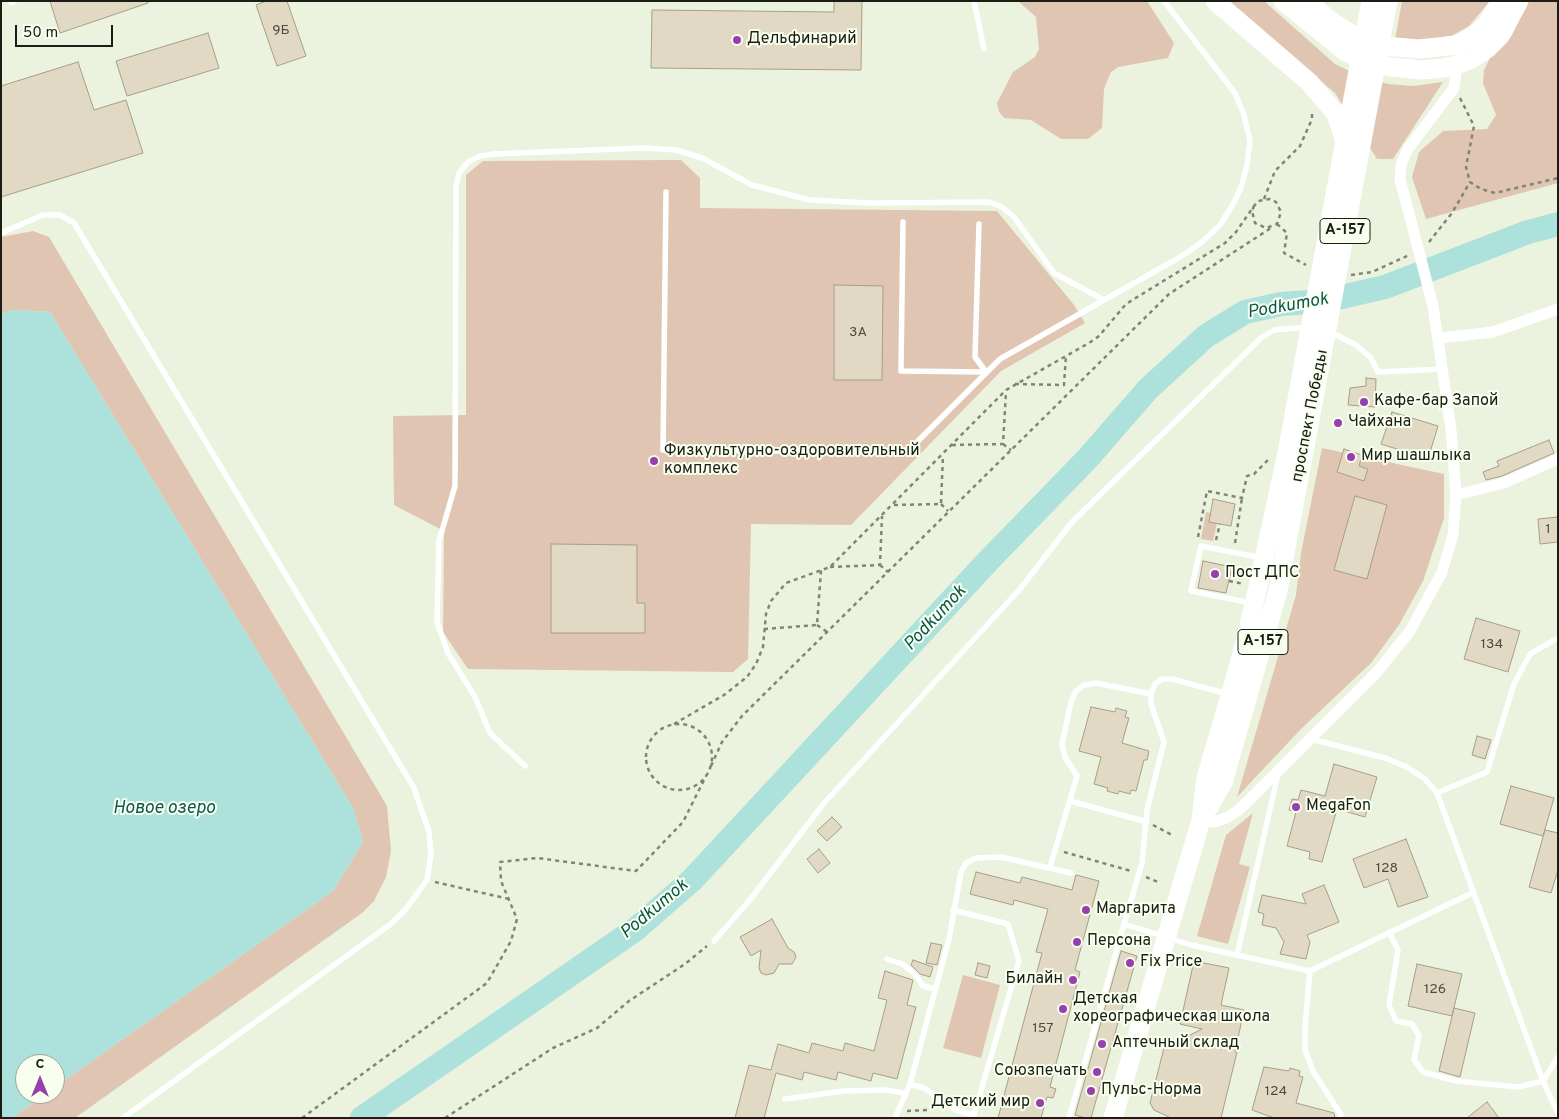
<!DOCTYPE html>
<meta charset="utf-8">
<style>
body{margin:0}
#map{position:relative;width:1559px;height:1119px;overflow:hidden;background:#ebf2dd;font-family:Overpass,sans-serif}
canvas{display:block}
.frame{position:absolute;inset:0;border:2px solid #1a1d15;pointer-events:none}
.north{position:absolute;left:15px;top:1054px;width:50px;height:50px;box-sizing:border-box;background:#f9ffee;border:1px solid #a0a597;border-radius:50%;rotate:0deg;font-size:14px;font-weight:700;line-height:20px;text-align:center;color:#1a1d15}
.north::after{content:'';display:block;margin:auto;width:18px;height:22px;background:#9740ad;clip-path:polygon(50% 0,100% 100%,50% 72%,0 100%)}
.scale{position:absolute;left:15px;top:25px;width:98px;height:22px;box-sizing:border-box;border:2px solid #1a1d15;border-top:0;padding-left:6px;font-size:15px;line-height:18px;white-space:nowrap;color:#1a1d15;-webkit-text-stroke:4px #f9ffee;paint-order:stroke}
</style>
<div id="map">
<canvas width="1559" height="1119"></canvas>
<div class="frame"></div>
<div class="north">С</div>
<div class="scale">50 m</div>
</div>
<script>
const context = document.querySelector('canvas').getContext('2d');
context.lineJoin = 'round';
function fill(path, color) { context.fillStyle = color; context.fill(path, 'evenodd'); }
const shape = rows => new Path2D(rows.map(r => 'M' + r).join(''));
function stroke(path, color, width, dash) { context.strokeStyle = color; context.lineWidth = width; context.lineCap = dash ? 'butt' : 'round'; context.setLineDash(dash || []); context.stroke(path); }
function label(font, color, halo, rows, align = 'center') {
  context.font = font + ' Overpass,sans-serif'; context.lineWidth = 4; context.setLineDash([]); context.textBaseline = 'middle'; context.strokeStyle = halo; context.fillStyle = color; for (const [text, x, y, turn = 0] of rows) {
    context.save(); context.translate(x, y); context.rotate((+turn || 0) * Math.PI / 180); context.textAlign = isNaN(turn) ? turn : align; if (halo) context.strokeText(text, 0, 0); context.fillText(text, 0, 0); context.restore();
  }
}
fill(shape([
 [1018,1,1147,1,1174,43,1168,58,1118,67,1111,72,1104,89,1102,128,1088,139,1061,139,1031,120,1004,118,999,112,997,103,1013,72,1035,57,1039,49,1036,17],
 [1228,1,1264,1,1335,64,1360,76,1388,84,1413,86,1443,82,1393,159,1377,159,1335,93],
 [1402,1,1490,1,1469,26,1453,35,1433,40,1395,40],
 [1529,1,1558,1,1558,183,1426,219,1412,177,1419,152,1443,131,1487,129,1496,115,1483,83,1484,70,1491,56,1511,37],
 [681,160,700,178,700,208,997,211,1074,305,1085,323,1001,371,851,525,751,524,748,659,733,672,468,669,443,632,444,531,394,505,393,416,466,415,466,175,483,161],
 [33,231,49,237,387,806,391,851,386,877,374,901,362,913,75,1118,12,1118,46,1094,55,1094,55,1087,333,891,363,842,353,808,50,312,14,310,1,313,1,237],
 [1322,448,1444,474,1444,518,1423,581,1399,625,1371,663,1301,729,1237,797,1296,595,1301,553],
 [1206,512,1210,513,1209,522,1217,523,1213,541,1201,539],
 [1253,813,1239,864,1250,867,1228,944,1197,936,1226,835],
 [963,975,1000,985,981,1058,943,1048]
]), '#e0c5b2');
fill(shape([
 [14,310,50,312,353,808,363,842,333,891,55,1087,55,1064,25,1064,25,1094,46,1094,12,1118,1,1118,1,313]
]), '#ade1db');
stroke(shape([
 [362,1118,636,929,692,880,989,560,1088,458,1148,389,1206,336,1245,312,1281,304,1324,301,1385,287,1528,232,1558,224]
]), '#ade1db', 24);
const building = shape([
 [50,1,148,1,148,3,60,33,50,1],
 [266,1,287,1,306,56,277,66,256,5,266,1],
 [834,1,862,1,861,70,651,68,652,10,834,12,834,1],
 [208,33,219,68,127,96,116,61,208,33],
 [78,62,94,110,126,100,143,153,1,197,1,86,78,62],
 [834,285,883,286,882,380,834,380,834,285],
 [1366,378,1376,379,1375,407,1348,405,1350,388,1366,386,1366,378],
 [1392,412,1438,426,1428,459,1381,444,1392,412],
 [1549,440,1554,453,1502,476,1486,480,1483,472,1499,466,1497,461,1549,440],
 [1344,449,1362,455,1359,466,1368,469,1364,481,1337,472,1344,449],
 [1355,496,1387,505,1367,579,1334,570,1355,496],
 [1213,499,1235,504,1231,526,1209,522,1213,499],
 [1558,517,1558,542,1540,544,1538,519,1558,517],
 [551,544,637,545,637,603,645,603,645,633,551,633,551,544],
 [1203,561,1232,567,1226,593,1198,588,1203,561],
 [1476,618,1520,631,1508,672,1464,659,1476,618],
 [1091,707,1115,712,1116,708,1127,711,1125,717,1129,718,1122,743,1149,751,1147,760,1144,760,1136,791,1131,790,1130,794,1119,791,1118,794,1107,791,1108,788,1094,784,1101,757,1079,751,1091,707],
 [1477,736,1491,740,1485,759,1472,755,1477,736],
 [1334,764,1377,777,1365,817,1337,809,1322,862,1309,859,1310,852,1287,846,1296,812,1289,810,1292,799,1298,800,1301,790,1325,796,1334,764],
 [1511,786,1554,798,1543,836,1500,824,1511,786],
 [832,817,842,827,827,841,817,831,832,817],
 [1545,830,1558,833,1558,870,1551,893,1529,887,1545,830],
 [1406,839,1428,897,1398,907,1388,879,1364,888,1353,859,1406,839],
 [819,849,830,863,818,873,807,859,819,849],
 [976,872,1020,883,1022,877,1072,890,1076,875,1099,881,1075,970,1080,972,1050,1087,1056,1089,1053,1098,1047,1097,1041,1118,998,1118,1042,953,1036,952,1048,909,1014,900,1013,905,970,894,976,872],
 [1324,885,1339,922,1307,935,1310,942,1306,959,1280,954,1284,942,1276,928,1262,925,1264,914,1258,912,1262,895,1306,904,1302,894,1324,885],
 [772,919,788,948,794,952,796,957,792,964,779,964,774,973,766,975,761,973,759,968,761,950,751,956,740,937,772,919],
 [931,943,942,945,937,965,926,963,931,943],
 [1121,951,1137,956,1091,1118,1086,1118,1075,1115,1121,951],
 [913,960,933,967,930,977,920,974,911,965,913,960],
 [1194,961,1229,968,1221,1005,1244,1010,1235,1052,1237,1052,1221,1118,1171,1118,1154,1110,1150,1103,1164,1048,1202,1029,1180,1024,1194,961],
 [978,963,990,966,987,978,975,975,978,963],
 [1417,964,1462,974,1452,1016,1408,1006,1417,964],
 [885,971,913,980,907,1005,916,1007,897,1079,873,1073,871,1081,838,1072,836,1080,804,1072,802,1080,776,1073,764,1118,735,1118,749,1065,771,1070,778,1044,809,1053,812,1043,843,1051,845,1043,874,1051,887,1000,878,998,885,971],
 [1454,1008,1475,1013,1460,1077,1439,1071,1454,1008],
 [1264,1067,1289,1071,1290,1068,1300,1071,1299,1076,1303,1077,1296,1103,1334,1113,1335,1118,1274,1118,1252,1110,1264,1067],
 [1487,1102,1499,1118,1467,1118,1487,1102]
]);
fill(building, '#e1d9c4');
stroke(building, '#a59e8a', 1);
stroke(shape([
 [1460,98,1474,126,1466,167,1470,182,1481,189,1495,193,1558,178],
 [1264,199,1275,171,1300,146,1312,119,1312,110],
 [1277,224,1287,233,1284,253,1306,265],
 [1429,242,1452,213,1470,182],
 [1351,275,1372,272,1407,256],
 [1015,384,1064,385,1066,355],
 [1003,444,1011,450],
 [952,445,1003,444,1006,392],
 [941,504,948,511],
 [894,505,941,504,943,455],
 [1198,537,1207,491,1242,498,1247,476,1254,474,1269,459],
 [1216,540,1220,524],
 [1235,543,1242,498],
 [880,565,888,572],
 [830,567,880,565,882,516],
 [1229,581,1244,584],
 [817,625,827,632],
 [764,629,817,625,821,570],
 '646 757a33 33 0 1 1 66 0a33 33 0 1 1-66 0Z',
 [674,724,724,695,747,677,756,664,763,647,766,614,771,601,786,583,830,567,1006,390,1089,343,1099,336,1126,304,1225,243,1236,232,1254,206,1258,201,1270,199,1276,202,1281,212,1277,224,1266,228,1255,223,1252,211,1254,206],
 [711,766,722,742,742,716,1169,294,1271,228],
 [1153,825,1172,835],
 [1064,852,1131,871],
 [1146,877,1158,882],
 [435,882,509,899],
 [907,1111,927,1110,935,1106],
 [302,1118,487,983,511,941,517,919,501,881,500,862,537,858,636,871,683,822,706,776],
 [445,1118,553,1048,597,1028,629,1001,685,964,707,946]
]), '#808577', 2.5, [4, 4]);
stroke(shape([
 [974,1,984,49],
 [11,3,15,1],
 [666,192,663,450,907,452,1000,359,1182,256,1202,242,1220,225,1232,206,1241,188,1247,165,1250,141,1244,115,1235,93,1164,1],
 [903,222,901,371,986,372],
 [979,224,975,357,986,372],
 [1,233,43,215,60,215,74,223,414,788,429,832,431,854,427,880,406,909,392,923,123,1118],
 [1330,332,1356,345,1371,358,1378,372,1443,369],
 [1251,603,1191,591,1201,546,1262,558],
 [1228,694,1172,679,1162,679,1155,684,1151,694,1151,704,1164,742,1147,810,1142,863,1124,924,1191,945,1310,971,1474,892],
 [1311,739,1385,758,1407,767,1425,779,1437,793,1543,1081,1558,1113],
 [525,766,490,733,475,697,448,653,437,622,439,541,455,486,456,187,459,173,468,162,480,156,494,154,643,148,676,150,702,158,752,185,810,200,870,203,989,202,1002,207,1014,217,1054,273,1104,300],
 [1437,793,1487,772,1514,684,1530,654,1558,638],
 [1070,801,1147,822],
 [1050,867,1077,776,1065,757,1062,744,1071,702,1076,691,1084,685,1096,683,1151,694],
 [953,910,1008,924,1019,961,973,1118],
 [1389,932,1398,950,1389,1005,1396,1021,1412,1024,1419,1036,1414,1060,1423,1072,1456,1081,1518,1087,1543,1081,1558,1057],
 [714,941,749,901,824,803,1020,589,1072,522,1261,338,1274,330,1307,327],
 [1237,955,1278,774],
 [887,959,902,964,915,974,923,986,936,989],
 [1310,971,1305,1027,1305,1050,1313,1071,1341,1115,1340,1118],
 [910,1084,924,1088,956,1110,973,1115],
 [785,1099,844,1091,885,1090,904,1093],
 [895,1118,910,1084,949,939,961,872,966,863,976,858,1001,857,1071,873],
 [1069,1118,1124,924]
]), '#fff', 5.5);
stroke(shape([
 [1439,338,1493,332,1558,309],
 [1456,495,1504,483,1558,459],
 [1201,820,1215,822,1228,817,1240,809,1377,672,1410,631,1442,572,1453,535,1456,495,1451,429,1433,306,1400,179,1401,165,1407,150,1454,88,1457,65]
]), '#fff', 11);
stroke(shape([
 [1215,1,1309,82,1336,114,1344,138],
 [1283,1,1346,52,1365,61,1392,67,1422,70,1444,68,1457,65,1470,60,1488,48,1500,36,1519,1],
 [1307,1,1332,22,1360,39,1384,46,1419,49,1457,45,1473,36,1486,25,1501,1],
 [1206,812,1223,782,1278,591,1388,1],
 [1113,1118,1201,820,1206,778,1241,658,1258,587,1287,453,1371,1]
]), '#fff', 19);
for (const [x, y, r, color] of [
 [737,40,5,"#9740ad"],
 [1364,402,5,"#9740ad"],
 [1338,423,5,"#9740ad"],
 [1351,457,5,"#9740ad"],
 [654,461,5,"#9740ad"],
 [1215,574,5,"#9740ad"],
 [1296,807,5,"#9740ad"],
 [1086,910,5,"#9740ad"],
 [1077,942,5,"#9740ad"],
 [1130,963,5,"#9740ad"],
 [1073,980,5,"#9740ad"],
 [1063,1009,5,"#9740ad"],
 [1102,1044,5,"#9740ad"],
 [1097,1072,5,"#9740ad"],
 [1091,1091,5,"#9740ad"],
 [1040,1103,5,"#9740ad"]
]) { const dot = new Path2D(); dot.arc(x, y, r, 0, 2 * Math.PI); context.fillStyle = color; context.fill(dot); stroke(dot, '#f9ffee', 2); }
label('14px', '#4c4c41', null, [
 ["9Б",281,31],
 ["3А",858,333],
 ["1",1548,530],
 ["134",1492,645],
 ["128",1387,869],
 ["126",1435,990],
 ["157",1043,1029],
 ["124",1276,1092]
]);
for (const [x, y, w] of [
 [1345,231,50],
 [1263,642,50]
]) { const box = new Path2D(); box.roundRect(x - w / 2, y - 12.5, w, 25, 4); context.fillStyle = '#f9ffee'; context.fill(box); stroke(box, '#1a1d15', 1); }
label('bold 15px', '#1a1d15', null, [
 ["А-157",1345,231],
 ["А-157",1263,642]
]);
label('16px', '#1a1d15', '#f9ffee', [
 ["Дельфинарий",747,40],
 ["Кафе-бар Запой",1374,402],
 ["Чайхана",1348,423],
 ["Физкультурно-оздоровительный",664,452],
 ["комплекс",664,470],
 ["Мир шашлыка",1361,457],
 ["Пост ДПС",1225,574],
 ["MegaFon",1306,807],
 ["Маргарита",1096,910],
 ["Персона",1087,942],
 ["Fix Price",1140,963],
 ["Билайн",1063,980,"right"],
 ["Детская",1073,1000],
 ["хореографическая школа",1073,1018],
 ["Аптечный склад",1112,1044],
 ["Союзпечать",1087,1072,"right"],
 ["Пульс-Норма",1101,1091],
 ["Детский мир",1030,1103,"right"]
], 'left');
label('16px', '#1a1d15', '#f9ffee', [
 ["проспект Победы",1311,416,-79]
]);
label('italic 18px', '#0d5651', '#f9ffee', [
 ["Podkumok",1288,307,-10],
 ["Podkumok",936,619,-47],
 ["Новое озеро",164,809],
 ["Podkumok",655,910,-40]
]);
</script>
